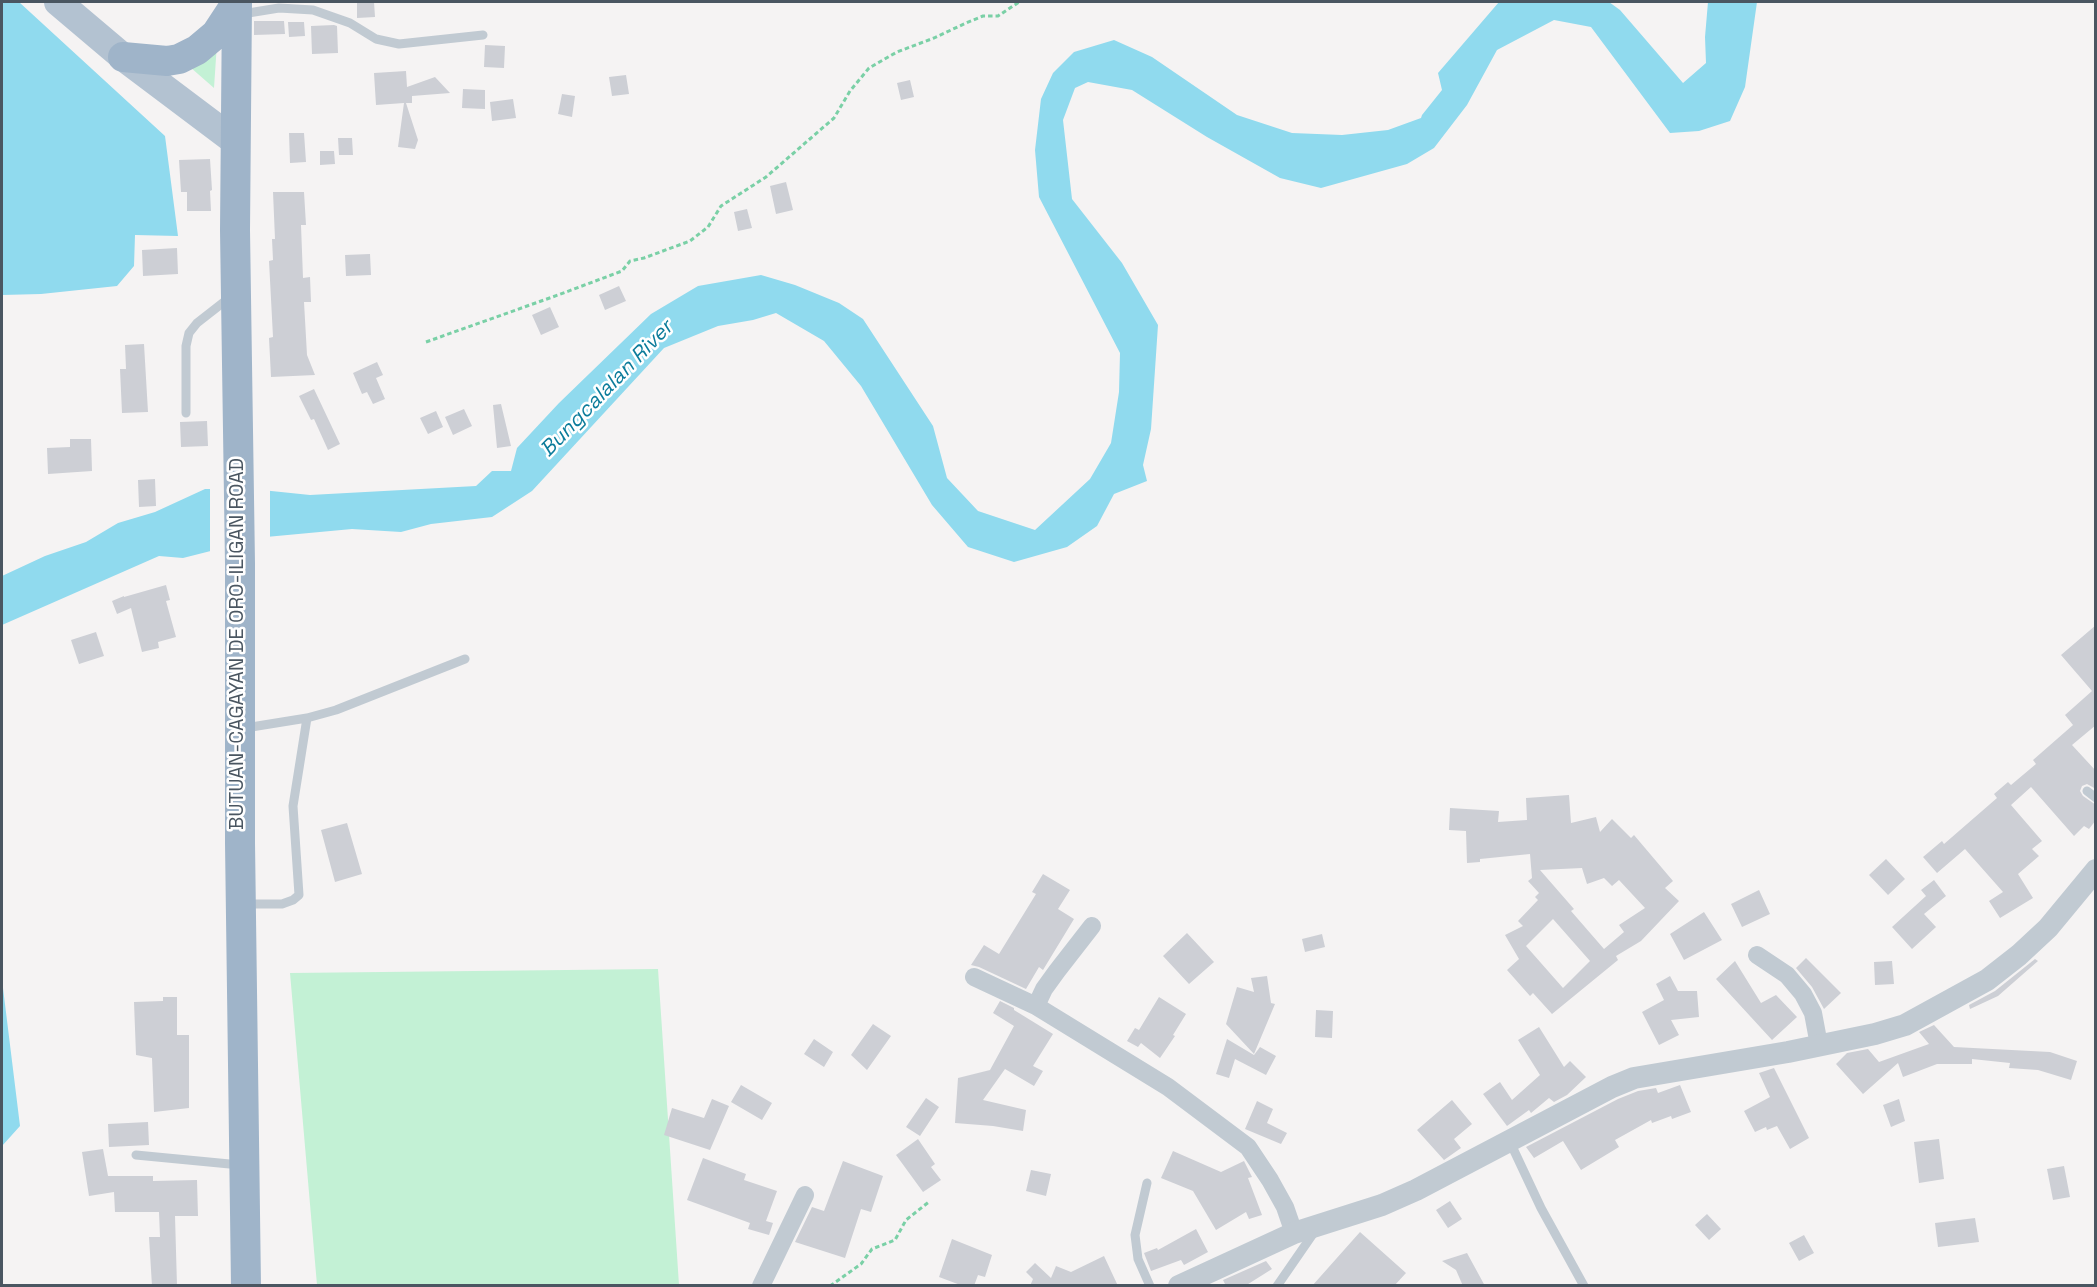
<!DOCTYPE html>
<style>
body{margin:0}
#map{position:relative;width:2097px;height:1287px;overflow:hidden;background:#f5f3f3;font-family:"Space Grotesk",sans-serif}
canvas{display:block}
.frame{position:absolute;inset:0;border:3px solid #4a5661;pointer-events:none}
</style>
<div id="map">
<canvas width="2097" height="1287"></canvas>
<div class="frame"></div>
</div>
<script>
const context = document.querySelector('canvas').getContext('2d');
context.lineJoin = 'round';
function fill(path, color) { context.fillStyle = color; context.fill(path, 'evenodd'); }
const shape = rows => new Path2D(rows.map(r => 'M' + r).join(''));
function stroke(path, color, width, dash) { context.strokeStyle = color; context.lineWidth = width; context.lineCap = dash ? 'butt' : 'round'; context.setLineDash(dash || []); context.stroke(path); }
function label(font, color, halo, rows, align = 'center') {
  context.font = font + ' "Space Grotesk",sans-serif'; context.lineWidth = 5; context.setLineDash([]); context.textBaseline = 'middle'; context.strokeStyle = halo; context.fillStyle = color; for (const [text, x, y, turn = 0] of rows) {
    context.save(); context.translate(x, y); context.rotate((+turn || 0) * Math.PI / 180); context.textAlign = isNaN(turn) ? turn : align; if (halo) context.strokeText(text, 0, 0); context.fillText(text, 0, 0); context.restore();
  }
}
fill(shape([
 [217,43,214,88,182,60],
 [658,969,679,1285,317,1285,290,973]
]), '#c3f1d5');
fill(shape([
 [2,2,19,2,165,136,178,236,135,235,134,266,117,286,41,294,2,295],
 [1499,2,1609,2,1620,10,1683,83,1706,63,1705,37,1708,2,1757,2,1745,87,1730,121,1699,131,1670,133,1591,27,1554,20,1497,50,1467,105,1434,148,1407,164,1321,188,1280,178,1207,137,1132,90,1088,82,1075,88,1063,120,1072,199,1122,263,1158,325,1151,429,1143,465,1147,481,1114,494,1097,526,1067,547,1014,562,968,547,932,505,861,386,824,341,776,313,753,320,718,326,664,348,532,491,492,517,431,524,401,532,352,529,266,537,183,558,159,556,2,625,2,576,45,556,86,542,118,523,155,512,205,489,252,489,310,495,476,486,492,471,511,471,517,448,559,403,651,314,698,286,761,275,795,285,839,303,863,319,933,426,947,478,978,511,1035,530,1090,479,1111,443,1119,392,1120,353,1039,197,1035,150,1041,99,1053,73,1074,52,1114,40,1152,57,1237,115,1292,133,1342,135,1388,130,1421,118,1422,115,1442,90,1438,73],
 [2,988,3,988,20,1126,2,1146]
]), '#90daee');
fill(shape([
 [210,486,270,488,270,540,210,554]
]), '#f5f3f3');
fill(shape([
 [357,2,374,2,375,17,357,18],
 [254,21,284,21,285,34,254,35],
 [288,22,304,22,305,36,289,37],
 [334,25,337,26,338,53,312,54,311,26],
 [485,45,505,46,504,68,484,67],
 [406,71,407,87,435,77,450,93,412,96,412,103,406,103,418,140,415,149,398,147,404,103,376,105,374,73],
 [626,75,629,94,612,96,609,77],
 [910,80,914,97,901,100,897,83],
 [463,89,485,90,485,109,462,108],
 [562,94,575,96,572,117,558,114],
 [513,99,516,118,492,121,490,102],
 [289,133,304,133,306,162,290,163],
 [338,138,352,138,353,155,339,155],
 [320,151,334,151,335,164,320,165],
 [210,159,212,190,210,191,211,211,187,211,187,192,181,192,179,160],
 [786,182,793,210,776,214,770,186],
 [273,192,304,192,306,225,301,225,303,278,310,277,311,302,304,302,307,355,315,375,271,377,269,338,273,337,269,261,273,260,272,239,275,239],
 [747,209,752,228,738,231,734,212],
 [177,248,178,274,143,276,142,250],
 [370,254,371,275,346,276,345,255],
 [619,286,626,301,605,310,599,295],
 [550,307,559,327,541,335,532,315],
 [144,344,148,412,122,413,120,369,126,369,125,345],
 [377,362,383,375,376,378,385,399,373,404,367,392,362,394,353,373],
 [314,389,340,444,328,450,314,419,311,420,299,396],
 [501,404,511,446,497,448,493,405],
 [464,409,472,426,453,435,445,417],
 [436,411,443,427,428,434,420,418],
 [207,421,208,446,181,447,180,422],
 [70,439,91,439,92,471,48,474,47,448,70,447],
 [155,479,156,506,139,507,138,480],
 [166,585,170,600,166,601,176,637,158,642,159,648,142,652,131,608,117,614,112,601,124,596,124,597],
 [2096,625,2096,725,2072,745,2096,771,2096,789,2087,784,2082,786,2080,791,2083,796,2096,805,2096,820,2089,829,2084,826,2074,836,2031,787,2011,805,2042,841,2032,849,2039,856,2018,874,2033,898,2000,918,1989,901,2003,892,1965,849,1937,873,1923,857,1942,841,1944,844,1997,798,1994,794,2008,782,2011,785,2036,764,2033,760,2073,725,2065,715,2092,691,2061,655],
 [96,632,104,656,79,664,71,640],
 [1569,795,1571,823,1596,817,1600,832,1612,819,1631,838,1634,835,1673,881,1665,888,1679,901,1641,941,1616,956,1618,960,1552,1014,1533,993,1530,996,1507,970,1519,959,1505,935,1523,926,1518,921,1538,900,1535,897,1539,893,1528,881,1532,878,1530,854,1480,859,1480,862,1467,863,1466,831,1449,830,1450,808,1499,811,1498,822,1527,820,1526,798],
 [1582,868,1587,884,1604,878,1612,886,1619,880,1645,908,1619,925,1624,932,1604,949,1571,911,1574,909,1540,870],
 [1553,919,1590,961,1563,988,1526,946],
 [347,823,362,874,335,882,321,830],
 [1886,859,1905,879,1888,895,1869,875],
 [1043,874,1070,890,1058,909,1074,919,1043,970,1039,967,1026,989,979,967,971,965,984,945,999,954,1036,894,1032,892],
 [1934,880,1946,896,1924,914,1936,927,1912,949,1892,927,1926,896,1921,890],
 [1759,890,1770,914,1742,927,1731,904],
 [1704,912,1722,940,1684,960,1670,934],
 [1187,933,1214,962,1189,984,1163,956],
 [1322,934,1325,947,1305,952,1302,939],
 [1806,958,1841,993,1824,1009,1812,987,1796,968],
 [2035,959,2038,961,1998,996,1970,1009,1969,1005,1995,991],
 [1735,961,1761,1003,1776,995,1797,1017,1772,1040,1716,979],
 [1892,961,1894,984,1875,985,1874,962],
 [1267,976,1271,1003,1275,1004,1254,1054,1226,1024,1237,987,1254,992,1251,978],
 [1670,976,1678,991,1697,991,1699,1017,1671,1020,1679,1035,1659,1045,1642,1012,1664,1000,1656,984],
 [163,997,177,997,177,1035,189,1035,189,1108,154,1112,152,1058,136,1055,134,1002,163,1001],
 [1159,997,1186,1014,1173,1035,1175,1036,1160,1058,1141,1043,1138,1047,1127,1041,1135,1028,1139,1030],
 [1000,1001,1014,1008,1014,1010,1053,1034,1033,1066,1043,1071,1034,1086,1005,1069,983,1100,1026,1110,1023,1131,993,1126,955,1123,958,1078,990,1070,1014,1026,993,1013],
 [1316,1010,1333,1011,1332,1038,1315,1037],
 [873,1024,891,1036,867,1070,851,1055],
 [1934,1025,1954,1047,2050,1052,2077,1061,2071,1080,2038,1070,2009,1068,2010,1063,1972,1059,1972,1064,1937,1064,1903,1077,1898,1063,1863,1094,1836,1064,1847,1053,1868,1049,1879,1062,1929,1044,1919,1032],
 [1539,1027,1564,1067,1570,1061,1586,1077,1567,1095,1554,1102,1549,1098,1531,1113,1529,1110,1507,1126,1483,1094,1500,1082,1512,1100,1540,1075,1518,1040],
 [814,1039,833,1052,824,1067,804,1054],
 [1227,1039,1254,1055,1260,1047,1276,1056,1266,1075,1235,1059,1229,1078,1216,1074],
 [1774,1068,1809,1138,1790,1149,1777,1126,1767,1130,1766,1127,1755,1132,1744,1111,1770,1097,1759,1073],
 [741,1085,772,1103,762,1120,731,1102],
 [1680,1085,1691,1112,1672,1119,1671,1116,1652,1123,1651,1120,1615,1140,1619,1147,1581,1170,1563,1141,1534,1158,1526,1147,1618,1099,1638,1091,1656,1088,1658,1093],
 [926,1098,939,1107,920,1136,906,1127],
 [712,1099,729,1106,710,1150,664,1135,672,1108,704,1118],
 [1899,1099,1905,1121,1891,1127,1883,1105],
 [1452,1100,1472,1124,1454,1139,1461,1148,1444,1160,1417,1130],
 [1257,1101,1273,1109,1267,1123,1287,1133,1281,1144,1245,1129],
 [148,1122,149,1145,109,1147,108,1124],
 [918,1139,935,1164,931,1167,941,1180,923,1192,896,1155],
 [1939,1139,1944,1179,1919,1183,1914,1142],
 [103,1149,108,1176,153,1176,153,1181,197,1180,198,1216,175,1216,177,1286,152,1286,149,1237,160,1237,159,1212,115,1212,114,1192,89,1196,82,1152],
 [1173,1151,1221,1172,1244,1161,1252,1177,1248,1178,1262,1215,1249,1219,1246,1212,1216,1230,1193,1191,1161,1178],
 [703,1158,746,1174,744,1180,777,1191,766,1221,773,1223,769,1235,748,1229,750,1223,687,1200],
 [843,1161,883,1176,871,1212,861,1209,845,1258,795,1242,812,1207,824,1211],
 [2064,1166,2070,1197,2053,1200,2047,1169],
 [1031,1170,1051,1174,1046,1196,1026,1191],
 [1450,1201,1462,1219,1448,1228,1436,1210],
 [1707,1214,1721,1229,1709,1240,1695,1225],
 [1975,1218,1979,1242,1938,1247,1935,1223],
 [1196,1229,1208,1252,1184,1265,1181,1260,1151,1271,1144,1253,1157,1248,1158,1250],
 [1360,1232,1406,1273,1394,1286,1312,1286],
 [1804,1235,1814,1253,1799,1261,1789,1243],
 [952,1239,992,1255,985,1277,978,1275,974,1286,963,1286,939,1277],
 [1467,1253,1485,1286,1463,1286,1456,1270,1442,1261],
 [1104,1256,1118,1286,1030,1286,1033,1279,1026,1272,1035,1263,1051,1278,1056,1266,1071,1272],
 [1266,1261,1272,1269,1245,1286,1226,1286,1223,1280]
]), '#cdcfd5');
stroke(shape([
 [426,342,558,295,622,271,630,261,644,258,690,241,708,227,721,206,766,177,834,118,850,91,869,68,897,52,934,38,966,23,983,16,998,16,1019,2],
 [830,1286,861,1264,872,1249,895,1240,906,1220,930,1201]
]), '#7ad0a6', 3, [4.5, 3]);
stroke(shape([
 [242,14,279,8,313,10,350,23,376,39,399,44,483,35],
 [186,413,186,346,189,333,197,323,229,298],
 [245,728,307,718,336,710,465,659],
 [2087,791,2096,798],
 [246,904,282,904,293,900,299,895,293,806,307,718],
 [1510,1142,1541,1208,1584,1286],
 [136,1155,240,1165],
 [1147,1183,1135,1235,1138,1259,1150,1286],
 [1277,1286,1315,1231]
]), '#c1cad2', 9);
stroke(shape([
 [1092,926,1057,971,1044,989,1036,1006,1168,1087,1248,1147,1270,1180,1285,1207,1294,1233],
 [1757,955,1787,975,1803,994,1813,1013,1819,1045],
 [974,977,1036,1006],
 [761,1286,805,1195]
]), '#c1cad2', 18);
stroke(shape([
 [1179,1286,1294,1233,1382,1205,1416,1190,1612,1087,1634,1078,1788,1052,1875,1034,1905,1025,1987,980,2019,955,2048,928,2096,870]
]), '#c1cad2', 22);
stroke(shape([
 [58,2,123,57,236,142]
]), '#b3c2d1', 28);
stroke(shape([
 [237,2,235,230,240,564,240,843,246,1286],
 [123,57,167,61,179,59,197,50,216,34,237,2]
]), '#9fb4c9', 30);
label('20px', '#4a5661', '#fff', [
 ["BUTUAN-CAGAYAN DE ORO-ILIGAN ROAD",238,644,-90]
]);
label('italic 21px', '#0c7c9b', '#fff', [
 ["Bungcalalan River",607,389,-46]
]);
</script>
